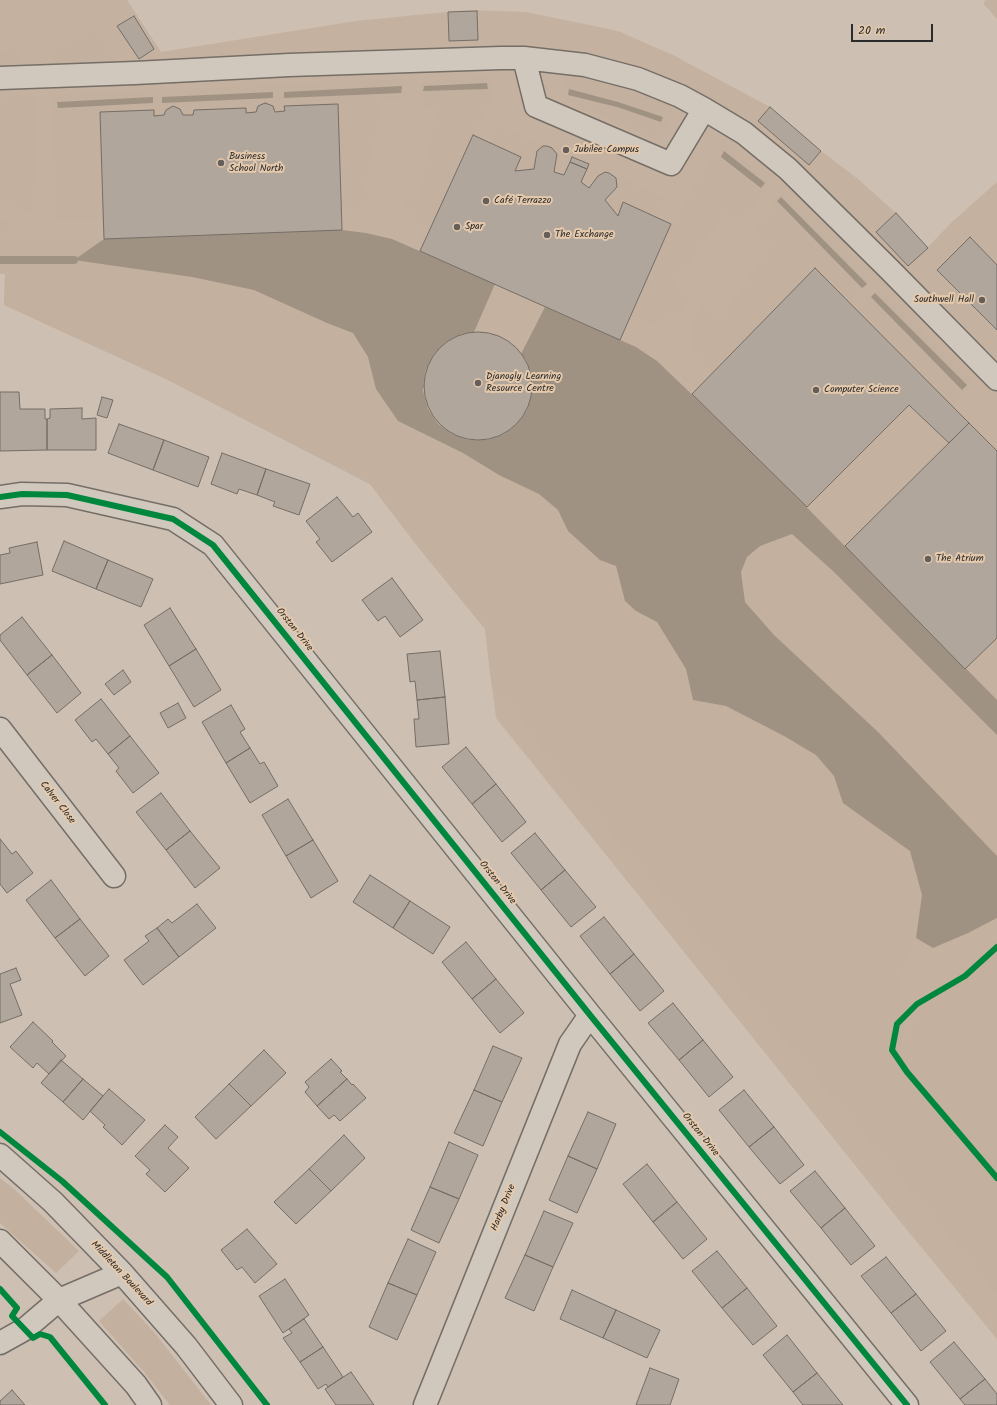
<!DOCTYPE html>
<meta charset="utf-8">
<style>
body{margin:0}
#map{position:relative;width:997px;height:1405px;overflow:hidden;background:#cdbfb1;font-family:Kalam,sans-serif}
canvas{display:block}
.scale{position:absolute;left:851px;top:24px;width:82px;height:18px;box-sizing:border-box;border:2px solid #2b2b2b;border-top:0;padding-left:5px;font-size:12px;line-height:14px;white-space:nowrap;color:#2b2b2b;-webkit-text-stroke:3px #e5c9ac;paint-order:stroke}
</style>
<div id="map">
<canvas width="997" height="1405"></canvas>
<div class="scale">20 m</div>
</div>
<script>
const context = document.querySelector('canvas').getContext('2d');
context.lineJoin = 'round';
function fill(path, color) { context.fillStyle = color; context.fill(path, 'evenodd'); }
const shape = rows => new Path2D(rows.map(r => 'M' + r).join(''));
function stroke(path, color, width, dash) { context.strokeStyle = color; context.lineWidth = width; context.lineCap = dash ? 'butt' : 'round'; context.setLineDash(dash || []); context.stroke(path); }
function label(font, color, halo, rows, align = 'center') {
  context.font = font + ' Kalam,sans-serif'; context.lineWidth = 4; context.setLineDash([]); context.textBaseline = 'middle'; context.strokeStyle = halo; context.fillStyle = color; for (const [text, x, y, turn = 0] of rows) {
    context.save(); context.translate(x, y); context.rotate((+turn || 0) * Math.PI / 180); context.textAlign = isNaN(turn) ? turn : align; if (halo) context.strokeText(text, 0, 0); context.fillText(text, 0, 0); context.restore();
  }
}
fill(shape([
 [0,0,127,0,161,52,356,21,467,10,526,12,618,31,673,55,770,107,821,151,858,179,896,213,928,247,951,223,997,182,997,1339,907,1230,770,1059,496,718,485,629,418,547,370,484,166,379,4,305,5,274,0,274],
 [986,0,997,0,997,19,983,3]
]), '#c5b19f');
fill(shape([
 [96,27,114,58,111,62,51,65,53,52],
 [14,46,19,63,0,65,0,54],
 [569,75,596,80,627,88,670,104,673,107,673,111,660,136,656,140,652,139,561,97,563,78],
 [491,77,491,98,473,135,430,229,414,221,403,199,418,202,437,109,417,105,423,80],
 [405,79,400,101,382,99,364,191,382,195,362,209,341,209,338,104,285,106,285,111,275,112,273,106,265,103,258,106,256,112,246,113,245,108,194,110,193,115,183,115,180,109,177,107,173,106,169,107,164,112,164,115,154,116,104,218,57,220,51,95],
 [36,96,39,215,0,204,0,97],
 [499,126,547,146,539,148,537,151,534,169,515,171,521,157,491,143],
 [721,145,731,150,771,183,742,225,725,213,674,284,691,297,679,313,652,325,632,312,671,224],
 [614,175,665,198,657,217,624,202,618,216,605,200,617,187,617,182],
 [783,191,871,280,848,301,815,268,712,373,692,351,691,322,704,304,721,316,738,294,771,245,754,233],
 [0,220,33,230,0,232],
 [10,239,104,239,74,260,192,277,254,290,327,323,353,333,368,357,376,389,397,420,463,453,499,475,539,494,558,510,568,531,600,560,616,566,625,601,636,611,657,622,686,669,693,700,726,706,784,736,816,755,834,776,843,803,910,851,922,895,916,938,898,982,905,1037,918,1013,928,1000,966,978,997,953,997,1293,539,747,516,711,492,689,485,629,418,547,370,484,166,379,4,305,5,274,0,274,0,240],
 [880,288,975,385,952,406,858,310],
 [792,534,834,572,997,735,997,856,878,732,774,635,745,602,741,572,747,557,760,546],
 [0,1178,15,1190,79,1251,56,1273,0,1223],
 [123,1299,154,1332,211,1405,170,1405,144,1372,99,1321]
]), '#c3b09e');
fill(shape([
 [487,83,488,89,423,91,424,86],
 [402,86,401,93,284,98,284,92],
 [569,89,618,102,663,117,661,122,617,107,568,95],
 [273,92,273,98,162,103,162,97],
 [153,97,153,103,58,108,57,102],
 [724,151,765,183,761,188,721,157],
 [781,197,867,284,862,288,777,201],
 [342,230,366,233,392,239,495,284,474,332,462,334,446,342,434,354,425,372,423,391,428,409,438,424,452,434,468,440,487,440,504,434,517,424,527,410,532,392,531,374,526,360,521,354,545,307,636,347,657,361,756,456,997,700,997,735,834,572,792,534,760,546,747,557,741,572,745,602,774,635,878,732,997,856,997,918,968,933,933,948,916,938,922,895,910,851,843,803,834,776,816,755,784,736,726,706,693,700,686,669,657,622,636,611,625,601,616,566,600,560,568,531,558,510,539,494,499,475,463,453,398,421,376,389,368,357,353,333,327,323,254,290,192,277,74,260,104,239],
 [875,293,967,385,962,390,871,297]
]), '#a09283');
stroke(shape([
 [0,260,74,260]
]), '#a09283', 8);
const building = shape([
 [477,11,478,40,449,41,448,12,477,11],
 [134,16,154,49,139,59,117,26,134,16],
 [265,103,273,106,275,112,285,111,284,106,338,104,342,230,104,239,100,112,154,110,154,116,164,115,166,110,173,106,180,109,183,115,193,115,194,110,246,108,246,113,256,112,258,106,265,103],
 [770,107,821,151,809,165,758,121,770,107],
 [473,135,521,157,515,171,534,169,537,151,543,146,547,146,552,148,557,154,554,172,564,175,570,162,587,169,581,182,589,188,598,176,605,172,609,173,616,178,617,187,605,200,618,216,623,202,671,224,620,340,420,251,473,135],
 [572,157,589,164,587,169,570,162,572,157],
 [896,213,928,248,908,266,876,232,896,213],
 [970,237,997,265,997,330,937,270,970,237],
 [815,268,969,423,949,443,909,405,807,507,692,394,815,268],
 '424 386a54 54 0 1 1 108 0a54 54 0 1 1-108 0Z',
 [0,392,19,392,20,409,45,409,45,419,47,419,47,450,0,451,0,392],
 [102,397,113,400,107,418,97,415,102,397],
 [82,408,82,419,96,418,96,450,47,450,47,419,50,418,50,409,82,408],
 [969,423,997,451,997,638,965,669,845,546,969,423],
 [119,424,164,440,153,470,108,453,119,424],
 [164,440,209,457,198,487,153,470,164,440],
 [222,453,266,469,257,495,239,489,237,494,211,484,222,453],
 [266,469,310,484,299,515,273,506,275,502,257,495,266,469],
 [337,497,353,517,358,513,372,532,332,562,316,542,320,539,306,521,337,497],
 [64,541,108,560,96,589,52,571,64,541],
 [37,542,43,575,0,584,0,555,10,553,9,548,37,542],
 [108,560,153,579,141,607,96,589,108,560],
 [392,578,423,620,400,637,385,616,378,621,362,600,392,578],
 [170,608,196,649,169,666,144,625,170,608],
 [22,617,52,655,27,675,0,640,0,635,22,617],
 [196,649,221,690,194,707,169,666,196,649],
 [440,651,445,697,417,700,415,681,410,682,407,654,440,651],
 [52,655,81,693,57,713,27,675,52,655],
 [123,670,131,682,114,695,105,684,123,670],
 [445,697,449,744,416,747,414,719,419,719,417,700,445,697],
 [101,699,130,736,108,754,96,739,92,742,75,720,101,699],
 [178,703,186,718,168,728,160,713,178,703],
 [231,705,245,729,240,732,250,748,226,763,202,722,231,705],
 [130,736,159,773,133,793,116,771,119,768,108,754,130,736],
 [466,747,496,784,472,804,442,767,466,747],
 [250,748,260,764,264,762,278,786,250,803,226,763,250,748],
 [496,784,526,822,502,842,472,804,496,784],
 [161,793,190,831,166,850,136,812,161,793],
 [288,799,313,840,286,856,262,815,288,799],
 [190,831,220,868,195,888,166,850,190,831],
 [535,833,565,870,541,890,511,853,535,833],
 [0,839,12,854,16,851,33,873,7,893,0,884,0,839],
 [313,840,338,881,311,898,286,856,313,840],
 [565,870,596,907,571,927,541,890,565,870],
 [370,875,410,901,393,928,353,902,370,875],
 [51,880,80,919,55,938,26,900,51,880],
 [410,901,450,927,433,954,393,928,410,901],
 [197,904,216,928,179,957,157,928,168,919,172,923,197,904],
 [604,917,634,954,610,974,580,936,604,917],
 [80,919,109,956,85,976,55,938,80,919],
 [157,928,179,957,143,985,124,960,149,941,145,936,157,928],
 [466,942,496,979,472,999,442,962,466,942],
 [634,954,664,991,640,1011,610,974,634,954],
 [16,968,21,980,10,984,22,1015,0,1023,0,974,16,968],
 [496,979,524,1013,500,1033,472,999,496,979],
 [673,1003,703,1040,679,1060,648,1023,673,1003],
 [33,1022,53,1041,52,1042,66,1056,49,1074,37,1063,33,1068,10,1047,33,1022],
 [703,1040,733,1077,709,1097,679,1060,703,1040],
 [493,1046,522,1058,502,1102,474,1090,493,1046],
 [264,1050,286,1073,251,1106,229,1084,264,1050],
 [331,1059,342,1071,340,1072,347,1079,317,1106,305,1092,309,1087,305,1082,331,1059],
 [61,1060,83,1079,63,1102,41,1083,61,1060],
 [83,1079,103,1096,83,1120,63,1102,83,1079],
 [347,1079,352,1085,353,1084,366,1098,340,1121,334,1115,329,1119,317,1106,347,1079],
 [229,1084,251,1106,216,1139,195,1117,229,1084],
 [109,1089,145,1120,122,1145,103,1127,105,1125,90,1111,109,1089],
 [474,1090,502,1102,483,1146,454,1133,474,1090],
 [744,1090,774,1127,749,1147,719,1110,744,1090],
 [588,1112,616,1124,597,1169,568,1156,588,1112],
 [165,1125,178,1137,168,1148,189,1168,165,1192,146,1174,150,1170,135,1156,165,1125],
 [774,1127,804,1165,780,1184,749,1147,774,1127],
 [344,1135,365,1158,331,1191,309,1169,344,1135],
 [449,1142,478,1155,459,1199,430,1187,449,1142],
 [568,1156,597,1169,577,1213,549,1200,568,1156],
 [647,1164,677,1202,653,1222,623,1184,647,1164],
 [309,1169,331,1191,296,1224,274,1202,309,1169],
 [815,1171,845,1208,821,1228,790,1191,815,1171],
 [430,1187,459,1199,439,1243,411,1230,430,1187],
 [677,1202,707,1239,683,1259,653,1222,677,1202],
 [845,1208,875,1246,851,1265,821,1228,845,1208],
 [544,1211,573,1223,553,1267,525,1255,544,1211],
 [247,1229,277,1264,255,1283,242,1267,237,1270,221,1250,247,1229],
 [408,1239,436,1252,417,1295,388,1283,408,1239],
 [717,1251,747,1288,722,1308,692,1271,717,1251],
 [525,1255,553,1267,534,1311,505,1298,525,1255],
 [886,1257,916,1294,891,1313,861,1276,886,1257],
 [285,1279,309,1315,283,1333,259,1296,285,1279],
 [388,1283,417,1295,397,1340,369,1327,388,1283],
 [747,1288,777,1326,753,1345,722,1308,747,1288],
 [572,1290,616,1310,603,1338,560,1319,572,1290],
 [916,1294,946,1331,921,1351,891,1313,916,1294],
 [616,1310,660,1330,647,1358,603,1338,616,1310],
 [304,1319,323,1347,300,1362,283,1338,292,1333,289,1329,304,1319],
 [787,1335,817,1373,793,1392,763,1355,787,1335],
 [954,1342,985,1379,960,1399,930,1362,954,1342],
 [323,1347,343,1377,328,1387,326,1384,318,1389,300,1362,323,1347],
 [650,1368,679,1379,670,1405,636,1405,650,1368],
 [351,1372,374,1405,336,1405,325,1389,351,1372],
 [817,1373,843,1405,803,1405,793,1392,817,1373],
 [985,1379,997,1394,997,1405,965,1405,960,1399,985,1379],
 [12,1390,25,1405,0,1405,0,1401,12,1390]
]);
fill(building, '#b0a69c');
stroke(building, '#746e67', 1);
const minor = shape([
 [524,58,536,106,671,164,704,109],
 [0,78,135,73,289,65,501,58,524,58,585,65,638,79,680,96,704,109,744,133,788,169,890,270,997,379],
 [0,497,22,494,67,495,173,519,213,545,590,1015,907,1405],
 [0,729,114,876],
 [0,1343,25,1329,59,1300],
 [425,1405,570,1044,590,1015]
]);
const highway = shape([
 [0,1155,53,1202,122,1273,186,1346,231,1405],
 [0,1241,59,1300,136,1385,150,1405],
 [59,1300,122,1273]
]);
stroke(minor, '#746e67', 25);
stroke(highway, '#746e67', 25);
stroke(minor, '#d1c8bd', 22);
stroke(highway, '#d1c8bd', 22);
stroke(shape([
 [0,497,22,494,67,495,173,519,213,545,590,1015,907,1405],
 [997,947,965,976,917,1004,897,1024,892,1050,907,1072,997,1178],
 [0,1132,62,1181,167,1277,267,1405],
 [0,1289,17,1308,12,1316,33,1338,40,1334,50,1337,105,1405]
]), '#00873e', 6);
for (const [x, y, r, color] of [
 [566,150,4,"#645f5a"],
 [221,163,4,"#645f5a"],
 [486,201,4,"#645f5a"],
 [457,227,4,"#645f5a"],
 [547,235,4,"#645f5a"],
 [982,300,4,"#645f5a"],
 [478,383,4,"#645f5a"],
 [816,390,4,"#645f5a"],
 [928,559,4,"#645f5a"]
]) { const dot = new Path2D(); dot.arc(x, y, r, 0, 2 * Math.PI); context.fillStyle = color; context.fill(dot); stroke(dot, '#e5c9ac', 1.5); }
label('10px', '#2b2b2b', '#e5c9ac', [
 ["Jubilee Campus",574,150],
 ["Business",229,157],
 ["School North",229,169],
 ["Café Terrazzo",494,201],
 ["Spar",465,227],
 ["The Exchange",555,235],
 ["Southwell Hall",974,300,"right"],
 ["Djanogly Learning",486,377],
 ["Resource Centre",486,389],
 ["Computer Science",824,390],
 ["The Atrium",936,559]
], 'left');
label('10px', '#2b2b2b', '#e5c9ac', [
 ["Orston Drive",294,630,51],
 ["Calver Close",57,803,52],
 ["Orston Drive",497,883,51],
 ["Orston Drive",700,1135,51],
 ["Harby Drive",504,1208,-68],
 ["Middleton Boulevard",121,1274,47]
]);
</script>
